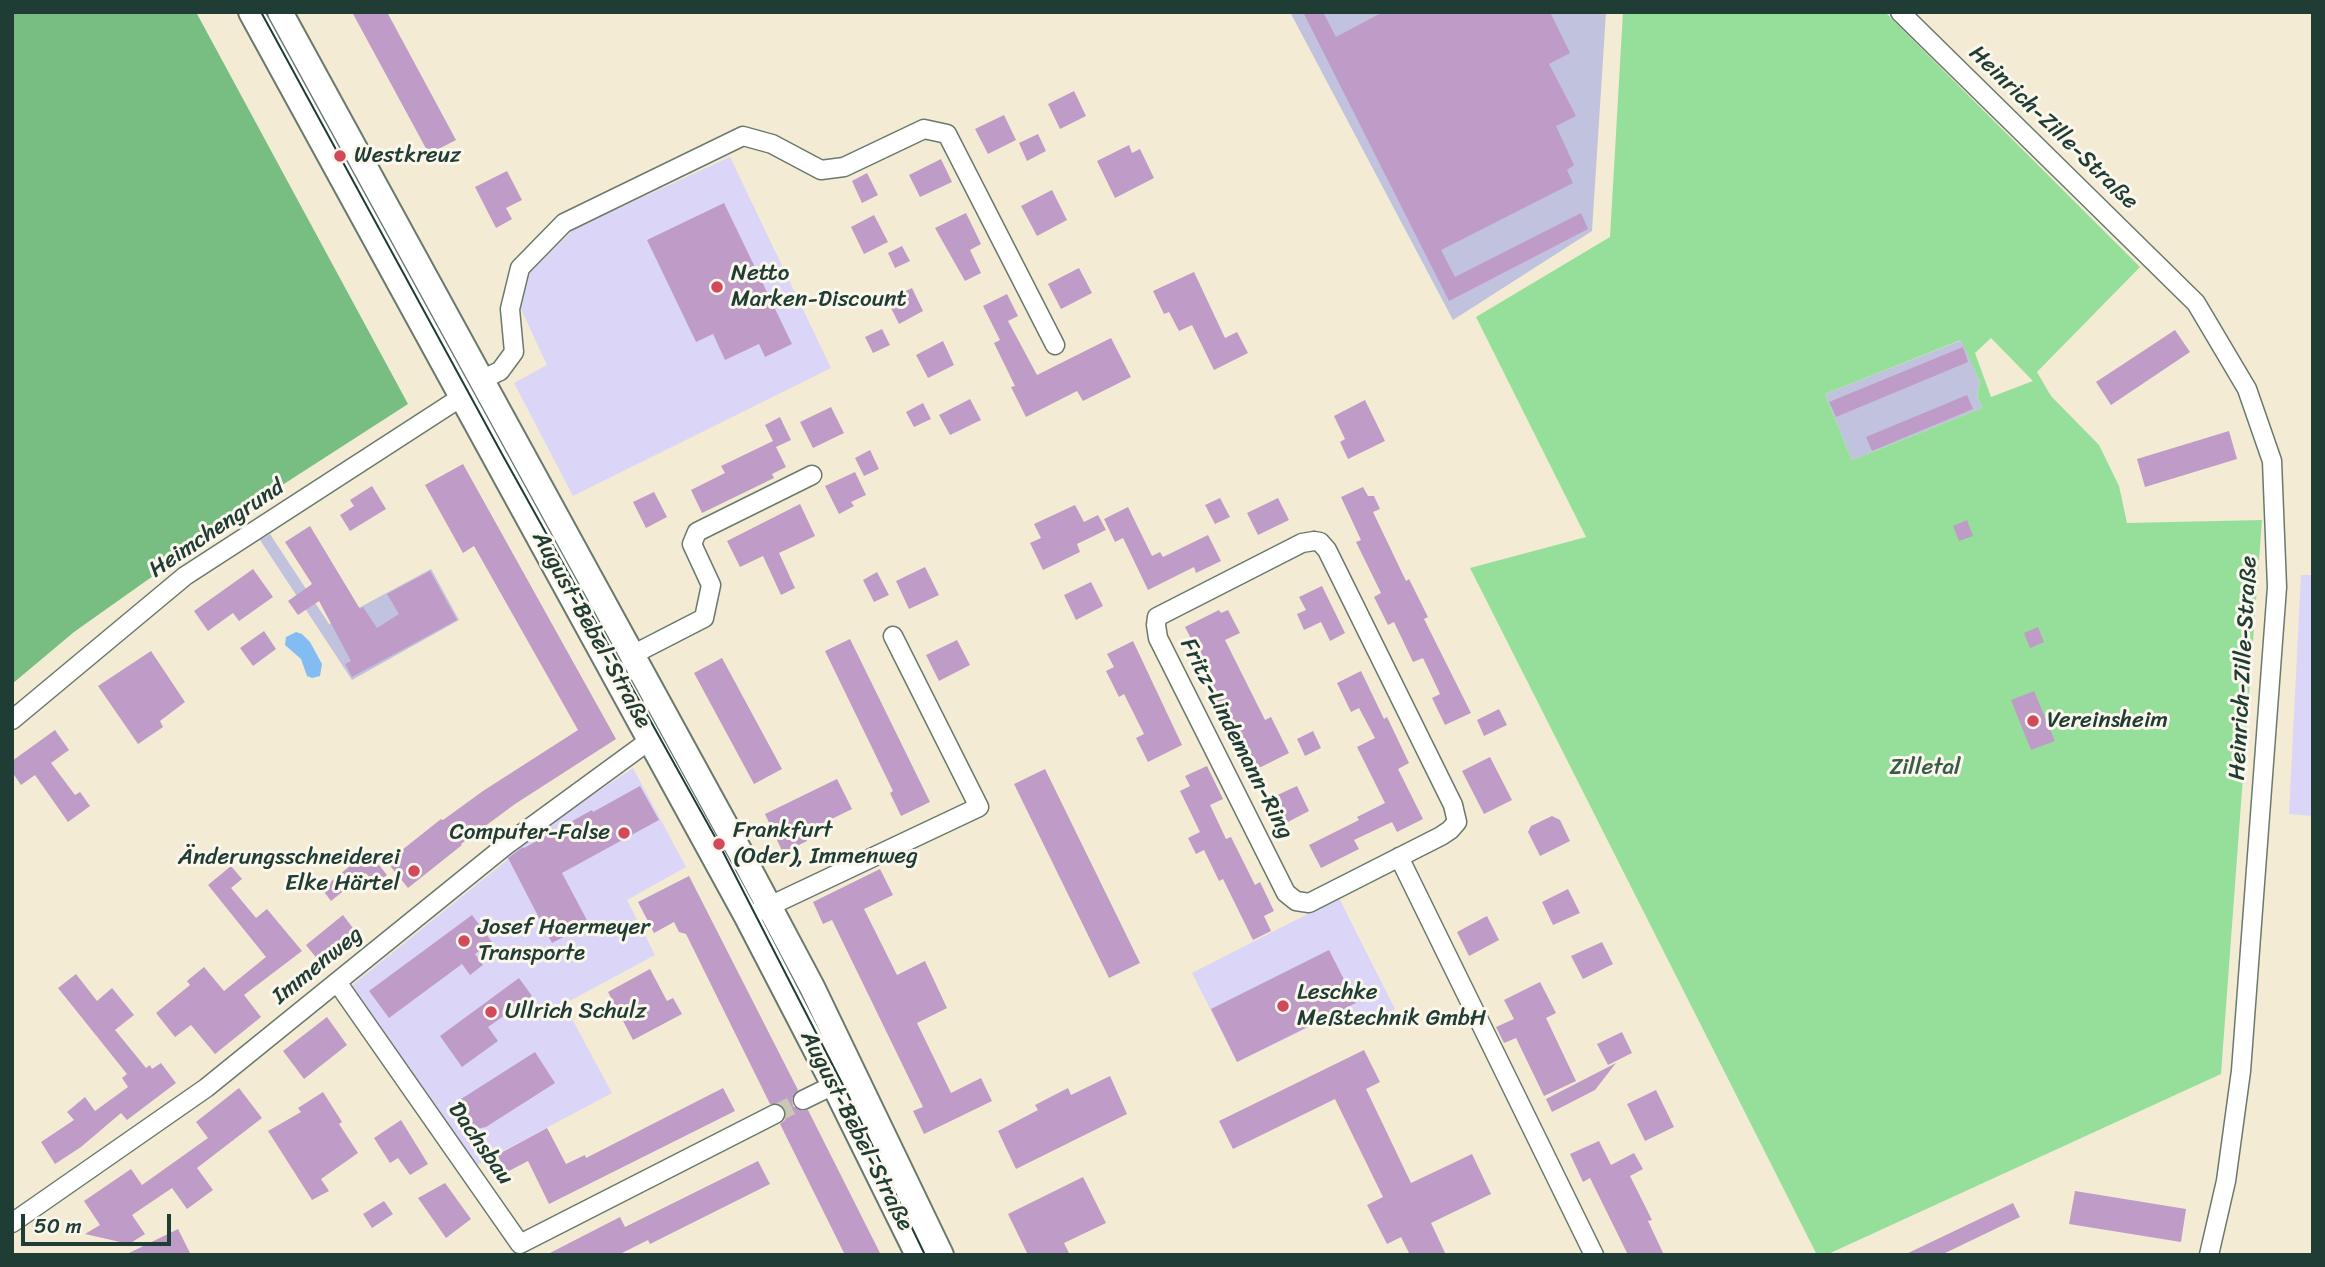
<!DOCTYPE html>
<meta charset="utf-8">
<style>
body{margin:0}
#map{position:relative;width:2325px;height:1267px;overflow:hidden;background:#f3ebd4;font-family:Sriracha,sans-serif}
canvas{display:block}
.frame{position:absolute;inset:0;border:14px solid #1f3d34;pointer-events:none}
.scale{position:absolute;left:21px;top:1214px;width:150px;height:32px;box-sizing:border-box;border:4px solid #1f3d34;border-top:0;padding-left:9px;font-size:21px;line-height:24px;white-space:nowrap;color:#1f3d34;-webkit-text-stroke:5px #fbf7ec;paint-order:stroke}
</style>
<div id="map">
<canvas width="2325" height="1267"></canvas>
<div class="frame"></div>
<div class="scale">50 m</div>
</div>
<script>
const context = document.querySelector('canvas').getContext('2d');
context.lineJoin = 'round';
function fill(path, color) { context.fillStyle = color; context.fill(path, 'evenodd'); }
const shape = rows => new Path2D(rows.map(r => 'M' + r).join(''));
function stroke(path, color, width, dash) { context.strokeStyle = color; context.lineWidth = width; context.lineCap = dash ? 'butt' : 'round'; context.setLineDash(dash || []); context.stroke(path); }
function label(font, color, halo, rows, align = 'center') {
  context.font = font + ' Sriracha,sans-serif'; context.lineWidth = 6; context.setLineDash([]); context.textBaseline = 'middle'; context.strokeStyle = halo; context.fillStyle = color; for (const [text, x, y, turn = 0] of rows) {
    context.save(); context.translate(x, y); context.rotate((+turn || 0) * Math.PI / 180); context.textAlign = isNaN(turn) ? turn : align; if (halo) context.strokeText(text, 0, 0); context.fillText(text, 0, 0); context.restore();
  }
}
fill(shape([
 [730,157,831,368,573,496,514,383,547,365,520,307,528,275,575,228],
 [2301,575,2313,575,2313,816,2289,814],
 [633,768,686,867,627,900,655,955,564,1004,612,1093,475,1166,350,987,507,860,505,854],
 [1339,898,1395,1009,1381,1017,1345,1010,1237,1062,1192,973]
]), '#dbd6f7');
fill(shape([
 [1290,12,1606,12,1592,231,1453,320],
 [1962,340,1980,382,1977,395,1982,408,1852,460,1825,394],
 [270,534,329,624,431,569,459,620,352,680,260,540]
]), '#c1c2dd');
fill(shape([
 [1623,12,1885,12,2140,267,2037,372,2051,396,2099,445,2119,486,2127,523,2262,520,2221,1074,1826,1255,1817,1255,1470,568,1586,537,1476,317,1610,237],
 [1991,338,2033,381,1991,397,1975,353],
 [1961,340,1980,382,1977,395,1982,408,1852,460,1825,394]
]), '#96df9a');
fill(shape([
 [12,12,196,12,408,404,273,491,74,632,12,684]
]), '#78be82');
fill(shape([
 [296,632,302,634,310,642,322,664,320,676,312,678,307,676,301,659,285,645,286,637]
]), '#83bbf3');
fill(shape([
 [352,12,387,12,456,140,429,154],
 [1303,12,1323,12,1336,37,1383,12,1550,12,1570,53,1549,64,1576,116,1556,126,1574,165,1567,170,1573,183,1441,250,1455,277,1581,213,1588,229,1449,301],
 [1074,91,1086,116,1060,129,1048,104],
 [1004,115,1016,140,988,154,975,129],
 [1038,134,1046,151,1027,161,1019,143],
 [1129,145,1132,153,1140,149,1154,178,1115,198,1097,161],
 [941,159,952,182,920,197,909,175],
 [507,171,522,200,506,208,512,219,496,228,475,187],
 [867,173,878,195,862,203,852,181],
 [1052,190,1067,220,1037,236,1021,206],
 [724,203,792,344,765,357,759,344,725,360,713,334,696,342,647,240],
 [966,213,981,244,970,250,981,273,965,281,935,228],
 [874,215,888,242,864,254,851,227],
 [902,246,910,261,895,268,888,253],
 [1079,268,1092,293,1061,309,1048,284],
 [1194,272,1225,338,1237,332,1248,353,1214,370,1192,325,1179,331,1169,312,1164,314,1153,291],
 [912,288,923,311,899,324,887,300],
 [1007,294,1018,316,1008,321,1037,375,1111,338,1131,377,1083,401,1077,391,1026,417,1011,387,1015,386,994,343,1000,340,983,306],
 [882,329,890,345,873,353,865,337],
 [2175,330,2190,352,2111,405,2096,382],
 [943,341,954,365,928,378,916,355],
 [1963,347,1968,362,1836,417,1829,402],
 [1967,395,1973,409,1872,451,1866,437],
 [970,399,981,420,950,435,939,415],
 [1365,400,1385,441,1348,459,1340,442,1345,439,1334,416],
 [923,403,931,419,914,427,906,412],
 [831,407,844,433,813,448,800,422],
 [780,417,791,440,776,447,765,425],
 [2229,431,2237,459,2145,487,2137,459],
 [773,441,786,467,772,474,774,478,702,513,691,490,725,473,721,466],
 [870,450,879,469,864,476,855,458],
 [463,464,616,739,515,804,461,844,462,845,408,888,387,862,441,819,443,820,483,791,578,730,474,546,463,553,425,485],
 [855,472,866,495,851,502,854,506,839,514,825,486],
 [372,486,386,509,350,531,340,515,354,506,350,500],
 [1363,487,1368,496,1374,496,1380,509,1373,512,1406,581,1409,579,1428,617,1424,619,1471,713,1445,725,1432,698,1440,694,1423,658,1413,662,1394,622,1388,625,1374,597,1381,593,1356,542,1361,540,1341,497],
 [654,492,667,517,646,528,633,502],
 [1220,498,1230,517,1215,524,1205,505],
 [1278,498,1289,520,1258,535,1247,513],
 [800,504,815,536,779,553,795,588,781,595,763,556,740,567,727,541],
 [1075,505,1084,522,1098,515,1106,530,1077,544,1080,552,1043,570,1030,543,1041,538,1034,524],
 [1128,507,1152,556,1160,552,1163,557,1208,535,1221,561,1196,573,1194,567,1148,590,1123,538,1115,542,1104,519],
 [1967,520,1973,536,1959,541,1953,526],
 [310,526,360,609,363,607,377,628,399,614,387,594,430,571,457,620,352,677,345,664,351,661,319,601,298,615,288,601,312,584,285,542],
 [925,567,939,595,909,609,896,581],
 [253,569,273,597,239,621,233,613,208,631,194,611],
 [877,572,889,595,874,602,863,580],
 [1091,582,1103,606,1076,620,1064,595],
 [1322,586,1345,633,1330,641,1321,622,1304,630,1297,614,1306,610,1299,597],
 [1219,610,1221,613,1228,610,1240,633,1225,640,1265,720,1271,717,1289,753,1257,769,1229,713,1224,716,1206,681,1211,678,1185,627],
 [2038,627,2044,642,2030,648,2024,633],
 [264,631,276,649,253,666,240,648],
 [850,639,930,802,901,816,890,793,893,791,825,651],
 [957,640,970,665,939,681,926,655],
 [1133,641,1182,745,1148,762,1136,738,1144,734,1124,694,1119,697,1106,671,1114,667,1107,654],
 [151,651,185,702,160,721,163,727,138,744,98,686],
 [722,658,782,769,754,784,694,673],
 [1361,671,1384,719,1387,717,1409,763,1398,769,1423,819,1397,832,1392,822,1354,840,1359,849,1321,868,1309,845,1359,820,1357,817,1385,803,1357,747,1375,738,1359,708,1351,712,1337,683],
 [2034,691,2055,741,2031,750,2011,700],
 [1499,709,1507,725,1484,736,1477,720],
 [55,730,69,750,51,763,75,795,80,792,90,806,68,822,35,775,21,785,12,772,12,761],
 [1313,731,1321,748,1305,756,1297,739],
 [1490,757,1512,800,1484,814,1462,771],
 [1207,766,1223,799,1210,805,1226,839,1231,837,1255,885,1260,882,1274,911,1264,916,1271,931,1253,940,1223,879,1219,881,1204,850,1196,854,1188,838,1200,832,1180,791,1190,786,1185,776],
 [1045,769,1140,963,1109,978,1014,784],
 [837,779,852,809,803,833,807,841,783,853,765,814],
 [640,786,659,820,562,873,589,924,552,943,508,858,523,847,524,848,592,810,593,812],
 [1297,786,1309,811,1284,824,1271,798],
 [1552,816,1560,820,1570,841,1540,856,1528,832,1531,826],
 [368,851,387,875,375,885,366,873,331,901,322,889],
 [231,866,242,879,231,888,256,918,267,909,302,951,244,995,261,1017,215,1054,191,1025,175,1037,156,1013,190,985,187,981,204,967,224,991,266,957,208,885],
 [880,869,893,895,864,909,897,975,925,961,947,1008,917,1023,951,1093,981,1078,992,1101,924,1134,913,1111,923,1107,832,920,823,924,813,902],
 [689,876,798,1090,792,1099,793,1106,802,1111,808,1110,881,1255,845,1255,780,1124,785,1120,785,1109,781,1104,770,1104,686,934,679,932,674,922,654,933,638,902],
 [1568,889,1580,913,1553,925,1542,902],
 [343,915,359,936,322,965,306,945],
 [472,915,492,942,475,954,483,965,470,975,462,964,389,1018,369,991],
 [1487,916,1499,940,1469,956,1457,932],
 [1602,942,1613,964,1583,979,1571,956],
 [1329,950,1356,1003,1237,1062,1211,1009],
 [650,969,667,1001,673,998,682,1014,633,1040,608,992],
 [76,974,97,1001,112,988,134,1015,115,1030,146,1068,150,1065,152,1069,161,1063,176,1083,127,1120,121,1113,81,1147,55,1164,41,1142,74,1120,67,1112,85,1097,95,1111,128,1087,122,1078,127,1074,58,988],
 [519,978,532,996,488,1027,498,1041,462,1067,440,1036],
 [1540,982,1556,1013,1546,1018,1576,1081,1544,1096,1516,1038,1504,1043,1496,1027,1514,1019,1504,1000],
 [327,1017,347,1045,304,1079,283,1051],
 [1622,1032,1632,1053,1608,1065,1597,1044],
 [1364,1050,1380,1082,1366,1089,1411,1183,1472,1154,1491,1194,1431,1223,1446,1255,1410,1255,1401,1237,1387,1244,1367,1205,1383,1197,1335,1099,1233,1149,1219,1121],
 [535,1052,555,1083,486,1127,466,1131,450,1106],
 [1616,1063,1595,1090,1552,1112,1546,1099],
 [1110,1076,1127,1114,1016,1169,998,1131,1038,1110,1035,1105,1068,1088,1071,1095],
 [239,1088,262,1118,197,1168,213,1190,187,1209,172,1188,132,1215,145,1234,129,1244,85,1234,100,1225,84,1201,131,1169,142,1185,208,1138,196,1122],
 [723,1088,735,1111,549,1204,528,1161,507,1172,497,1155,547,1128,566,1164,585,1155,586,1158],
 [1656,1090,1674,1127,1645,1141,1627,1104],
 [323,1092,342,1122,339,1124,358,1153,321,1179,329,1191,312,1200,268,1131,301,1112,298,1108],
 [401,1120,428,1164,410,1175,398,1158,390,1163,374,1138],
 [1599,1141,1611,1165,1634,1153,1643,1169,1630,1176,1652,1220,1648,1221,1664,1255,1628,1255,1590,1178,1583,1182,1570,1154],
 [758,1161,770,1184,650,1244,648,1240,618,1255,546,1255,620,1217,625,1227],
 [1083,1177,1106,1223,1064,1243,1070,1255,1028,1255,1008,1214],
 [445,1183,471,1219,446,1238,418,1198],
 [2075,1191,2186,1209,2181,1242,2069,1224],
 [384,1201,393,1214,372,1228,363,1214],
 [2013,1203,2020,1217,1941,1255,1904,1255],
 [178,1229,191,1255,125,1255]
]), '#bf9cc7');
stroke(shape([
 [775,1114,803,1100]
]), '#c9c8b4', 18, [18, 9]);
const street = shape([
 [1900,12,2196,303,2247,389,2272,461,2277,587,2241,1071,2226,1181,2209,1255],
 [481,380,500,371,514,352,510,309,520,268,564,223,743,136,772,144,821,170,844,167,924,129,947,134,1055,345],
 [1314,541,1320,542,1327,550,1453,805,1457,822,1450,830,1441,836,1309,903,1296,901,1286,893,1158,638,1156,625,1157,617,1302,543,1314,541],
 [632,655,704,618,711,585,692,544,697,532,812,475],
 [12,720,185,576,463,396],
 [1399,857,1594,1255],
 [759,911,979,807,893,636],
 [337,982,520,1244,775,1114],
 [803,1100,844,1080],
 [12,1223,206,1088,505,846,650,740]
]);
const secondary = shape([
 [251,12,747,917,834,1085,918,1255],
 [280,12,745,861,812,987,941,1255]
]);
stroke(street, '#697a6c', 21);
stroke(secondary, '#697a6c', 28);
stroke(street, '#fff', 18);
stroke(secondary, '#fff', 24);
stroke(shape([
 [261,12,502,454,719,844,847,1093,925,1255]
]), '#1f3d34', 2);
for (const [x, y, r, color] of [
 [340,156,7,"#d1495b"],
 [717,287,7,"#d1495b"],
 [2033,721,7,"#d1495b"],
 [624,833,7,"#d1495b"],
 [719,844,7,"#d1495b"],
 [414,871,7,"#d1495b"],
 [464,941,7,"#d1495b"],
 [1283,1006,7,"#d1495b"],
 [491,1012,7,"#d1495b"]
]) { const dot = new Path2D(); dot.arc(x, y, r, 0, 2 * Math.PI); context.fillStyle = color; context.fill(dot); stroke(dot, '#fbf7ec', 2.5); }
label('23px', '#1f3d34', '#fbf7ec', [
 ["Heinrich-Zille-Straße",2053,128,44],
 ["Heimchengrund",217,529,-34],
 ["August-Bebel-Straße",591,630,61],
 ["Heinrich-Zille-Straße",2244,668,-87],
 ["Fritz-Lindemann-Ring",1236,739,63],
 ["Immenweg",318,966,-39],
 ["August-Bebel-Straße",856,1131,63],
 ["Dachsbau",480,1144,55]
]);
label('23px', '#1f3d34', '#fbf7ec', [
 ["Westkreuz",354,156],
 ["Netto",731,274],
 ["Marken-Discount",731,300],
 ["Vereinsheim",2047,721],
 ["Frankfurt",733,831],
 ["(Oder), Immenweg",733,857],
 ["Computer-False",610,833,"right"],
 ["Änderungsschneiderei",400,858,"right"],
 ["Elke Härtel",400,884,"right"],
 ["Josef Haermeyer",478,928],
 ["Transporte",478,954],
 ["Leschke",1297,993],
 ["Meßtechnik GmbH",1297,1019],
 ["Ullrich Schulz",505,1012]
], 'left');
label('23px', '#375d48', '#fbf7ec', [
 ["Zilletal",1925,768]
]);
</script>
